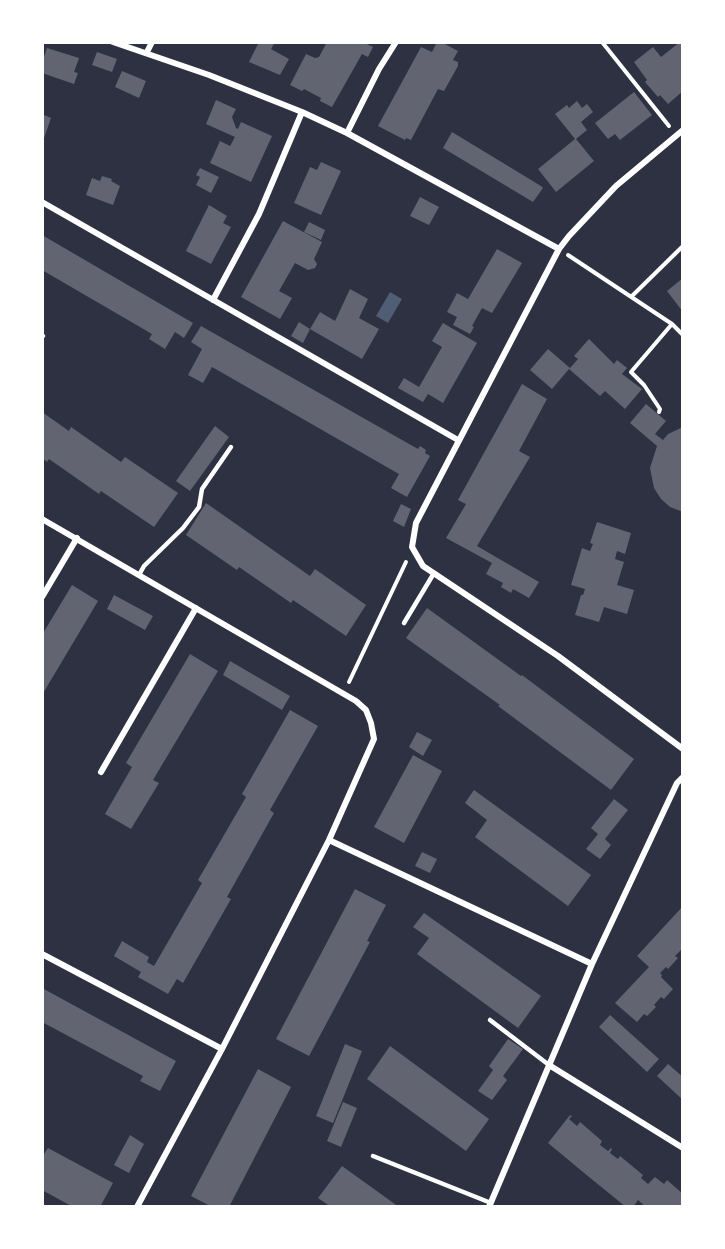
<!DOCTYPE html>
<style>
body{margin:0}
#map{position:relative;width:725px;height:1249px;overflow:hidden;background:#2d3142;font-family:"Exo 2",sans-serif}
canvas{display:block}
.frame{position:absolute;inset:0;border:44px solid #fff;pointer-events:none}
</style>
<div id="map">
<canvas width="725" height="1249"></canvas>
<div class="frame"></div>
</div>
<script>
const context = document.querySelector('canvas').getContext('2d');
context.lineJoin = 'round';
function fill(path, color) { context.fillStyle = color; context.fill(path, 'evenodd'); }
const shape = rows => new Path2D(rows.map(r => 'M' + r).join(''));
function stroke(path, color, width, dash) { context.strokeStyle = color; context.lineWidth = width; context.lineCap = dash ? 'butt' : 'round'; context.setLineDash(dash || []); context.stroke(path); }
fill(shape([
 [390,292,402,299,388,323,376,316]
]), '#4f5d75');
fill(shape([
 [259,42,275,42,271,49,289,59,280,75,249,62],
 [327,42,368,42,367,44,373,47,368,57,362,54,332,107,320,101,321,98,304,89,302,91,290,85,306,54,315,58,319,57],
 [437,42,441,42,458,51,453,60,458,62,458,66,444,91,438,89,411,140,406,138,405,140,378,126,421,47,432,52],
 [680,42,683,42,683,91,668,104,660,95,658,97,645,82,647,80,634,62,653,47,661,57],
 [47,48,79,58,74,72,78,73,74,84,42,73,42,63],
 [97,52,117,59,112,72,92,65],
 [122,71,146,81,139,98,115,87],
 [634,92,652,115,620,140,615,134,608,139,595,123],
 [216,100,236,109,232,117,236,128,238,129,241,122,272,136,251,182,210,163,220,141,230,146,235,137,206,124],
 [577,101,582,108,587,104,593,112,581,122,587,130,576,139,594,161,556,192,538,169,575,139,555,114,567,105,569,108],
 [42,114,51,118,42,144],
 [452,132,541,186,543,188,533,202,443,148],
 [321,162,341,171,321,215,294,203,310,167,317,170],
 [200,168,219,177,211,193,196,185,200,177,196,175],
 [102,176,112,179,111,181,120,186,113,205,86,195,92,178,100,181],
 [420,197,439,207,429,225,410,216],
 [209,205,227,216,223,223,231,227,211,264,186,251],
 [283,221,322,242,314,259,317,264,315,268,308,270,295,263,279,291,292,298,280,319,241,297],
 [309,222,325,230,321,240,304,232],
 [42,235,193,323,184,338,175,332,165,349,149,339,152,334,42,270],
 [497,249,522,263,492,313,482,308,472,326,474,327,470,334,453,325,457,317,447,312,457,293,468,299],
 [683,278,683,312,667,291],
 [350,289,368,299,359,318,379,329,362,359,310,329,303,343,291,336,299,322,310,329,320,312,335,321],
 [443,323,477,343,443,403,428,394,423,402,398,388,404,378,419,387,442,347,432,341],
 [201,326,418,449,420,446,426,450,425,453,430,456,407,497,391,488,399,474,212,367,203,383,188,375,202,349,191,342],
 [589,339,614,364,617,360,627,368,622,374,642,389,625,409,605,391,600,396,569,369,552,389,530,370,548,349,570,368,578,359,574,356],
 [522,384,547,399,519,451,530,457,477,546,539,582,529,598,513,589,511,593,501,587,503,583,486,574,492,563,446,538,466,504,458,500],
 [646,404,666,421,655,434,663,440,668,434,683,427,683,512,670,507,661,499,654,488,650,468,657,446,630,423],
 [42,412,69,431,71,427,121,462,125,457,178,493,154,527,101,491,99,494,49,459,47,462,42,458],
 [215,426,229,437,190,491,176,481],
 [206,503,310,576,315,569,366,605,346,636,293,600,291,603,239,567,237,570,186,535],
 [401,504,411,509,404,527,393,521],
 [597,522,631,533,625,554,617,551,615,559,624,562,617,585,634,590,627,614,604,607,599,622,575,615,581,595,583,595,585,589,571,585,582,548,590,551,593,544,590,543],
 [72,585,98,601,42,695,42,635],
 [114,595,153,616,145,630,107,609],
 [427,608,521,676,522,675,634,759,611,790,498,706,500,705,406,638],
 [190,654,218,671,153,780,159,783,131,829,105,814,132,767,126,763],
 [230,661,290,696,282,710,223,675],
 [290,710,318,726,270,810,274,813,227,897,231,899,183,983,177,979,168,994,138,977,141,972,114,956,122,941,149,957,147,962,154,966,202,883,198,880,246,797,242,794],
 [417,732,432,740,423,756,409,747],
 [413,755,442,771,404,843,374,827],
 [474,790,591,875,568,906,475,837,487,820,465,803],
 [614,799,628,810,605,839,611,845,600,859,586,849,598,834,591,828],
 [422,852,437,859,430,873,415,866],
 [355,889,386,905,367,941,370,942,309,1056,276,1039],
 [683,906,683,948,675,956,678,958,668,969,666,967,660,973,662,975,661,977,673,989,664,999,661,997,654,1005,656,1007,647,1016,644,1014,637,1022,615,1003,649,967,637,956],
 [424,913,541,996,518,1028,417,954,429,938,413,927],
 [42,988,176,1061,160,1091,140,1081,143,1076,42,1022],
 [610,1015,659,1059,647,1072,599,1027],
 [508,1039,523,1049,503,1076,507,1080,492,1100,478,1091,493,1070,489,1066],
 [345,1044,362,1051,333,1123,316,1116],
 [390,1046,489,1119,466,1151,367,1079],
 [668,1064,683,1077,683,1100,657,1076],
 [258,1069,291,1087,229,1207,212,1207,191,1196],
 [343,1102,357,1108,341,1147,327,1141],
 [570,1115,572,1116,569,1119,577,1126,580,1122,602,1141,600,1145,608,1151,611,1148,612,1149,610,1153,618,1159,620,1156,643,1175,641,1178,648,1184,655,1177,664,1184,667,1180,683,1194,683,1207,646,1207,638,1200,633,1207,626,1207,589,1177,548,1143],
 [130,1135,144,1144,129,1173,114,1165],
 [48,1148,113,1183,100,1207,73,1207,42,1190,42,1157],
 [342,1166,374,1189,399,1207,331,1207,318,1198]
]), '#626471');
stroke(shape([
 [602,42,669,126],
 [568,255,672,324,683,335],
 [632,296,683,246],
 [659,412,660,409,644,385,631,372,672,324],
 [349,682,406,562]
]), '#fff', 4);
stroke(shape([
 [42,337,43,336],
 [139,575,144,566,183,528,199,507,202,489,231,447],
 [404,623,434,573],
 [490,1020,549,1065],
 [373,1156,491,1203]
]), '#fff', 4.5);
stroke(shape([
 [113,42,209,75,302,112,347,133,559,249],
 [147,52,152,42],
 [683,130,616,186,569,236,559,249,416,523,412,547,423,566,558,656,683,749],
 [347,133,379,69,396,42],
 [42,202,458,440],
 [213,300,259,214,302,112],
 [42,519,356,701,366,710,371,723,374,739,329,840,222,1049,137,1207],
 [42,597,77,538],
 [101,772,196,608],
 [329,840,592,964],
 [42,954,222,1049],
 [549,1065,683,1148],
 [489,1207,592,964,677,783,683,777]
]), '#fff', 6);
</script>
